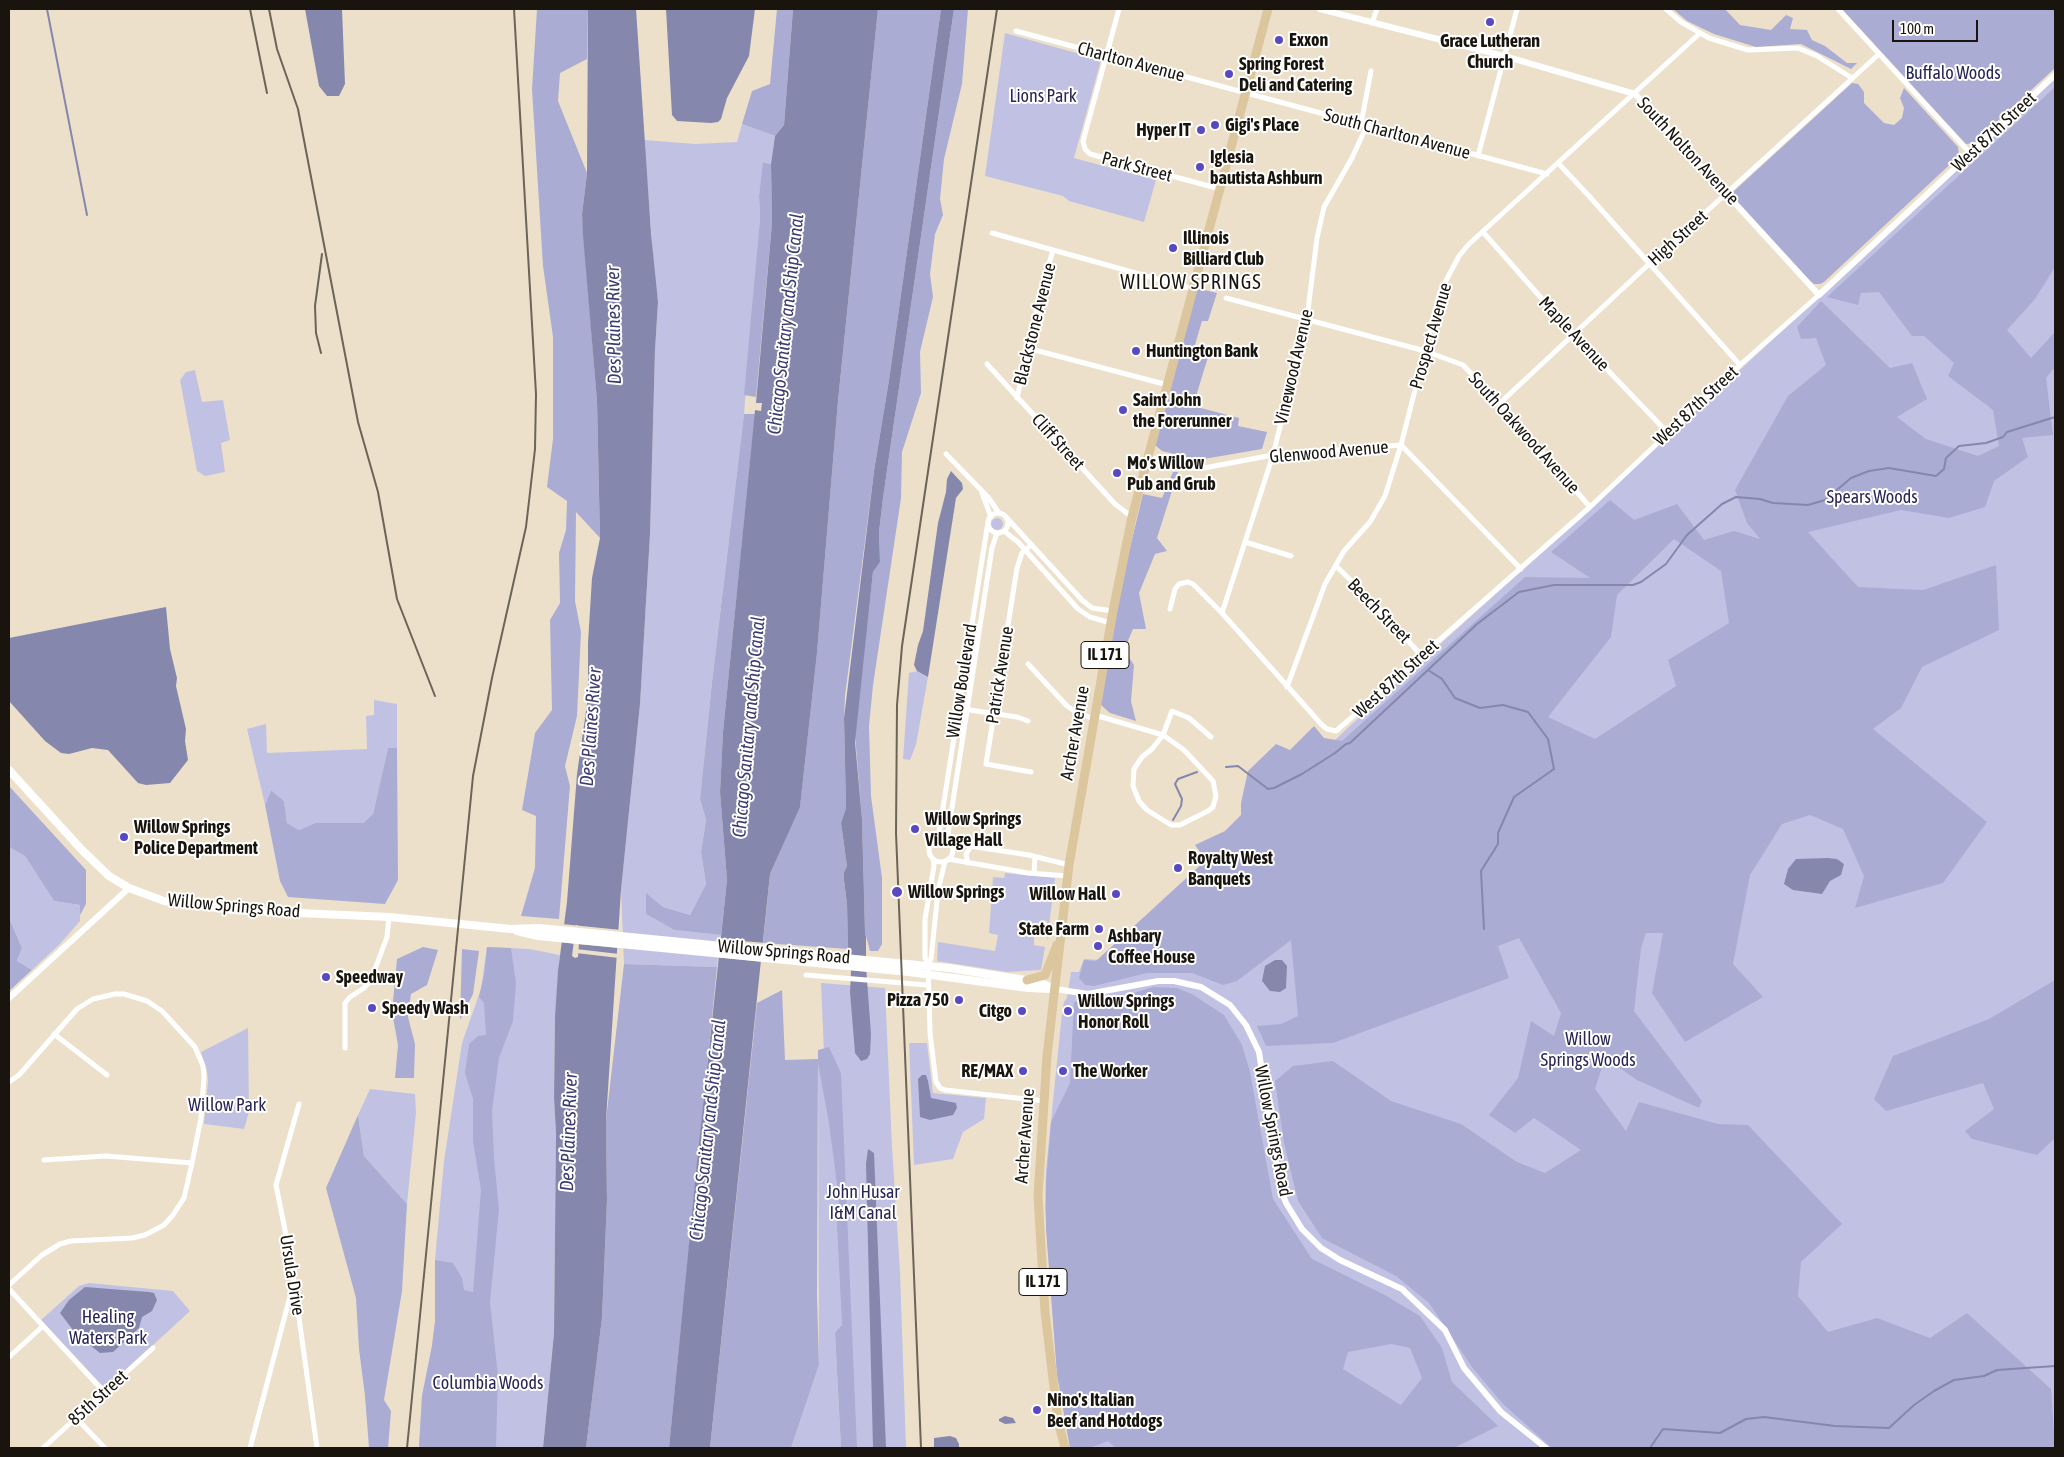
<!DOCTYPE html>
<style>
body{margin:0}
#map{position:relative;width:2064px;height:1457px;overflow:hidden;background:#ece0cb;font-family:"Asap Condensed",sans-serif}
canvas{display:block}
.frame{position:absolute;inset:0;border:10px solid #19150e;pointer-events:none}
.scale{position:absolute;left:1892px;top:20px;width:86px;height:22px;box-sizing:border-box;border:2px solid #19150e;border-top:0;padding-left:6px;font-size:15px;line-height:18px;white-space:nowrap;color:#19150e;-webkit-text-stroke:4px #fff;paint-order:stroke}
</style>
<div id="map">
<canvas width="2064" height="1457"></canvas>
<div class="frame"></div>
<div class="scale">100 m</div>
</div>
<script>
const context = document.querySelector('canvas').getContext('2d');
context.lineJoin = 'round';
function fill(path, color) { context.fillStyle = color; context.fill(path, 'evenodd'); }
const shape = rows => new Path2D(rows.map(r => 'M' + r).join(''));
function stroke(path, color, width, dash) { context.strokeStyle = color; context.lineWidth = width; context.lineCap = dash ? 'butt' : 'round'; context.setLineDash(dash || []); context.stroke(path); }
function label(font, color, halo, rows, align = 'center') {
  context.font = font + ' "Asap Condensed",sans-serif'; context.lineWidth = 4; context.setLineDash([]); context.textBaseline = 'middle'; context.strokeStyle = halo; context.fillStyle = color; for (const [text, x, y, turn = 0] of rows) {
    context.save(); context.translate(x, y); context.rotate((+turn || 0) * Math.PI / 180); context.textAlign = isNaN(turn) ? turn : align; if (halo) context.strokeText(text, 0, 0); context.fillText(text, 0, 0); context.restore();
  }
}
fill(shape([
 [1005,33,1101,60,1074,158,1156,180,1144,222,1069,201,1063,196,985,176],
 [2055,77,2055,1448,1070,1448,1057,1374,1045,1209,1046,1170,1062,1013,1064,1002,1067,998,1071,972,1079,972,1084,959,1103,960,1353,723,1613,488],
 [742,124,775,136,771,164,764,162,759,196,760,219,744,414,712,682,700,799,706,820,701,852,706,884,690,915,663,907,646,894,646,914,674,930,721,935,717,967,624,964,621,890,640,704,650,534,655,350,658,302,655,282,644,140,695,144,737,142],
 [195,370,202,402,223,400,230,440,221,443,225,472,205,476,197,471,180,380,186,372],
 '991 524a6 6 0 1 1 12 0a6 6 0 1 1-12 0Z',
 [917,671,928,677,916,745,910,760,903,759,909,673],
 [374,700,397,704,397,748,388,748,373,814,363,823,315,823,299,830,287,823,284,801,271,790,265,805,247,729,266,724,267,753,367,749,366,716,374,715],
 [9,847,25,856,54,901,80,905,80,921,60,944,32,970,17,961,22,948,9,918],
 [1005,873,1055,878,1047,942,1047,921,1043,920,1042,926,1036,925,1034,936,1034,945,1045,947,1041,970,1007,972,937,961,938,942,995,951,998,935,989,933,993,877,1004,878],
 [487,947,529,949,560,955,555,1016,554,1098,556,1133,554,1333,543,1448,419,1448,422,1396,432,1346,435,1322,435,1260,444,1161,462,1043,481,989],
 [821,983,885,988,892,1147,900,1271,906,1448,845,1448,839,1330,835,1333,841,1448,791,1448,819,1365,818,1059,826,1100],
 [248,1028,249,1112,244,1129,204,1124,208,1081,207,1071,201,1052],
 [909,1043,927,1043,933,1093,986,1098,984,1119,963,1132,953,1159,914,1165],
 [370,1089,415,1094,416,1113,407,1204,364,1156,358,1115],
 [89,1283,173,1291,190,1311,113,1382,104,1386,100,1383,41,1320,79,1286]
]), '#c1c2e3');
fill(shape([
 [537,9,588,9,587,59,560,73,558,101,587,173,582,214,597,401,600,538,576,512,575,601,581,632,577,716,565,766,570,786,559,919,521,916,535,868,536,816,522,810,535,733,552,710,550,620,560,603,559,553,566,530,567,501,547,487,553,439,553,337,543,266,532,89],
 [777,9,793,9,784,125,775,136,742,124,752,91,770,84],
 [878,9,941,9,889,380,874,471,845,696,844,718,846,808,841,823,847,866,844,872,844,880,847,904,848,949,763,943,770,874,800,806,817,653,838,401],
 [954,9,968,9,962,84,944,159,940,199,943,215,935,234,930,274,933,297,920,352,921,393,902,452,901,498,873,685,869,726,871,796,882,878,882,944,878,951,870,951,865,932,862,819,855,735,873,572,880,562,879,532,883,498],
 [1673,9,1725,9,1740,25,1771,30,1786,15,1793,18,1790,29,1807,30,1812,40,1825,46,1847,63,1857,63,1851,69,1801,44,1756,47,1714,34,1687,21],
 [1842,9,2055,9,2055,68,1974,143,1966,144],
 [1852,83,1858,84,1864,92,1864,103,1884,123,1894,125,1902,118,1904,108,1900,98,1904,88,1958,147,1959,156,1824,282,1820,284,1814,284,1803,276,1733,197,1733,192],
 [2055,87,2055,267,2035,299,2007,330,2031,358,2055,332,2055,367,2046,378,2053,435,2022,438,2028,457,1994,481,1985,507,1949,518,1901,510,1808,532,1858,587,1923,590,1996,565,1999,630,1922,667,1901,708,1873,729,1987,822,1943,883,1855,908,1864,876,1843,829,1810,815,1782,824,1750,875,1733,964,1763,997,1685,1042,1652,993,1663,933,1646,933,1641,948,1634,1011,1702,1101,1699,1108,1637,1080,1605,1058,1595,1089,1626,1131,1639,1102,1718,1124,1748,1125,1842,1224,1801,1262,1798,1296,1828,1332,1877,1318,1930,1338,1967,1313,2051,1389,2055,1448,1552,1448,1502,1403,1472,1367,1429,1303,1396,1276,1322,1238,1298,1201,1284,1143,1275,1081,1293,1066,1333,1061,1391,1101,1461,1124,1517,1162,1545,1173,1581,1150,1534,1118,1515,1133,1489,1115,1518,1078,1531,1021,1554,1036,1561,1013,1519,938,1498,946,1509,978,1333,1043,1266,1046,1257,1026,1281,1024,1298,1016,1291,940,1237,981,1223,985,1192,973,1147,973,1094,986,1085,985,1079,978,1084,960,1096,961,1206,860,1195,845,1225,831,1241,815,1241,803,1248,771,1276,744,1290,750,1314,726,1324,738,1342,741,1525,577,1590,578,1551,552,1610,500,1634,520,1677,504,1704,540,1734,531,1760,539,1747,523,1735,490,1788,396,1826,365,1816,338,1801,339,1797,327,1821,301,1890,368,1912,363,1927,399,1897,417,1926,439,1978,456,1999,446,1993,410,1948,376,1954,363,1924,336,1912,336,1879,292,1861,293,1858,305,1827,297],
 [1674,539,1721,571,1729,623,1668,660,1676,686,1595,739,1548,717,1611,637,1617,595],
 [763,162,771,164,772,223,756,397,744,395,760,219,759,196],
 [1196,288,1217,293,1208,321,1202,321,1194,348,1209,354,1193,406,1239,418,1238,426,1267,432,1262,449,1198,460,1162,451,1155,445],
 [744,414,755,414,723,732,720,792,727,880,721,935,674,930,646,914,646,893,663,907,690,915,706,884,701,852,706,820,700,799,712,682],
 [1173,472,1178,472,1157,538,1167,551,1155,554,1139,593,1146,629,1133,629,1124,650,1134,665,1131,701,1136,721,1110,713,1100,704,1119,593,1143,494,1162,498],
 [388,748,397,748,398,880,385,904,288,897,280,881,265,805,271,790,284,801,287,823,299,830,315,823,363,823,373,814],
 [9,786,86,870,86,904,80,915,80,905,54,901,25,856,9,847],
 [9,918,22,948,17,961,32,970,9,991],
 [423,947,438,950,427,985,411,994,408,1017,415,1044,414,1078,395,1078,398,1045,392,1012,397,959],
 [487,947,511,948,516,983,513,1021,499,1058,492,1111,494,1159,499,1209,490,1302,498,1376,496,1448,419,1448,422,1396,432,1346,435,1322,435,1260,453,1263,462,1278,464,1290,473,1292,481,1190,473,1141,473,1099,465,1073,469,1044,478,1036,486,1035,484,1003,479,997,484,975],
 [462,949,479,951,473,994,460,1020],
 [624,964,717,967,669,1448,586,1448,602,1318,607,1200,606,1120],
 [2055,980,2055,1138,2037,1155,1972,1139,1965,1131,1994,1109,1983,1083,1886,1111,1874,1099,1893,1056,1989,1019],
 [1153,987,1177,988,1192,994,1224,1015,1242,1045,1250,1072,1273,1199,1312,1259,1383,1294,1420,1316,1442,1348,1452,1382,1498,1426,1454,1448,1116,1448,1108,1441,1090,1448,1070,1448,1057,1374,1046,1229,1046,1183,1051,1122,1070,1083,1074,1002,1108,1001],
 [1391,1344,1410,1348,1422,1378,1401,1405,1343,1369,1348,1352],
 [782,990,785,1060,818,1059,818,1050,829,1047,841,1073,857,1448,841,1448,835,1333,842,1325,837,1224,839,1200,829,1123,818,1063,817,1296,819,1365,791,1448,710,1448,757,1003],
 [358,1115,364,1156,407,1204,402,1291,384,1400,391,1411,388,1448,369,1448,365,1396,359,1349,356,1298,326,1188]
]), '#aaacd4');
fill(shape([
 [305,9,342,9,345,84,339,96,327,96,319,86],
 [588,9,636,9,651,233,658,302,655,350,650,534,640,704,621,890,606,1120,607,1200,602,1318,586,1448,543,1448,554,1333,556,1133,554,1098,555,1016,558,971,567,902,577,774,588,697,588,643,592,578,600,538,597,401,583,235,582,214,587,173],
 [576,925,579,926,580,928,578,957,575,958,572,956],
 [666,9,755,9,749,56,727,98,721,119,718,122,711,123,677,121,672,115],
 [793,9,878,9,838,401,817,653,800,807,770,874,710,1448,669,1448,697,1162,727,880,720,792,723,732,755,410,761,411,762,403,756,403,772,223,771,164,775,136,784,125],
 [941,9,954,9,883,498,879,532,880,562,873,572,855,742,862,819,865,932,866,937,866,966,871,1034,870,1054,867,1059,861,1061,855,1053,850,992,851,972,848,949,847,904,844,880,844,872,847,866,841,823,846,808,844,718,874,471,889,380],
 [951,471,962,483,963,489,956,498,928,677,917,671,914,665,918,645,923,631,938,523,946,492,947,479],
 [166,607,170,649,177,678,176,686,186,729,185,741,188,760,170,783,146,785,138,783,108,750,92,748,69,754,61,753,45,741,9,701,9,638],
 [1828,858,1837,859,1844,864,1841,875,1830,881,1822,894,1793,890,1784,884,1788,869,1796,859],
 [1275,960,1282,960,1287,966,1286,988,1280,992,1270,991,1262,981,1265,966],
 [922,1075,926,1075,928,1081,931,1098,956,1103,957,1108,953,1115,930,1120,920,1117,918,1079],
 [868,1149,874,1153,886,1448,873,1448,867,1205,866,1164],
 [85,1287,149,1292,154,1293,157,1300,152,1311,142,1317,139,1328,123,1343,113,1352,100,1353,76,1334,60,1313,69,1300],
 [1005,1416,1013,1418,1016,1423,1005,1424,999,1421,999,1419],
 [950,1436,956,1438,959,1444,959,1448,934,1448,934,1438]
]), '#8687ad');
fill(shape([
 [562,924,621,930,619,948,577,944,578,928,576,944,559,942],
 [718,939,766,943,764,962,715,957],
 [576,949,619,954,619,958,576,953]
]), '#ece0cb');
stroke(shape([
 [47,9,87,215],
 [1428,670,1442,679,1455,698,1480,708,1503,705,1528,712,1548,739,1554,769,1514,797,1498,833,1498,844,1481,871,1484,929],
 [1226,767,1238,766,1268,789,1274,788,1302,774,1335,753,1346,744,1350,743,1477,624,1519,592,1554,585,1633,585,1641,582,1666,564,1687,535,1722,504,1736,497,1760,499,1773,503,1808,505,1825,500,1851,478,1869,471,1889,468,1936,476,1944,469,1946,458,1959,446,1986,443,2003,437,2007,432,2055,417],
 [1173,820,1181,806,1182,799,1175,784,1178,779,1197,772],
 [1650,1448,1663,1429,1720,1433,1746,1419,1764,1417,1835,1426,1889,1428,1914,1405,1934,1391,1954,1380,1984,1376,1997,1370,2055,1366]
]), '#8687ad', 2);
stroke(shape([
 [1119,9,1083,141,1085,149,1090,154,1220,189],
 [1666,9,1681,22,1709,38,1748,50,1798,48,1817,56,1852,78],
 [1838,9,1970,153],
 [1372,23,1377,9],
 [1016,31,1547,174],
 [1361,124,1371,71],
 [1478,156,1517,9],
 [1559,164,1589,196,1740,365],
 [1483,232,1573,334,1668,433],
 [992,233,1193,289],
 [1226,298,1425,351,1463,365,1500,403,1590,507],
 [1027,348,1168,385],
 [987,364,1115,504,1132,517],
 [1017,398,1039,299,1053,250],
 [1500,403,1650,263,1879,54],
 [946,454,988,497,999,513],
 [1148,457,1191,468,1204,468,1273,455,1401,445,1521,569],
 [982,493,991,517],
 '988 523a10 10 0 1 1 20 0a10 10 0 1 1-20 0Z',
 [1006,517,1082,600,1092,608,1113,611],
 [1004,531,1018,542,1078,609,1090,617,1111,623],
 [1245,542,1291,556],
 [1336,566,1366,595,1422,656],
 [1170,609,1175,589,1179,584,1188,582,1193,584,1222,613,1322,725,1327,729,1336,731,1590,507,1740,365,1819,295],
 [1222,613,1273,455,1307,318,1317,238,1324,207,1352,158,1367,125],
 [1028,664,1067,706,1076,712,1094,719],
 [1287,687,1325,584,1344,551,1370,522,1385,496,1401,445,1440,292,1459,256,1469,244,1699,34],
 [963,709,1017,717,1028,721],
 [1095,715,1163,735,1184,750,1213,781,1216,796,1213,807,1208,811,1180,825,1171,825,1147,810,1139,801,1133,786,1134,769,1142,757,1152,749,1163,735,1172,711,1189,718,1211,737],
 [1031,772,986,764,1017,568,1022,553,1031,545],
 '929 850a12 12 0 1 1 24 0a12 12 0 1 1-24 0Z',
 [936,839,939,833,988,522],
 [947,840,992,548,997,533],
 [950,843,1029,855,1069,865],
 [948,859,1028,873,1068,876],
 [945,861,938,891,931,959,928,963,930,1033,936,1082,940,1088,945,1090,1044,1101],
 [968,863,966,854,971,846],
 [1034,873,1035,857],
 [928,963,925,958,925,919,934,866,933,859],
 [806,975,927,985],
 [54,1034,107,1075],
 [345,1048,345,1003,350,997,364,988,371,980,387,937,389,917],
 [9,1082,19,1075,77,1009,93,999,115,994,124,994,147,1001,162,1011,195,1047,203,1066,204,1076,201,1118,192,1163,184,1198,173,1215,164,1225,145,1235,132,1238,71,1241,60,1244,42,1255,9,1285],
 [299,1104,276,1185,291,1260,317,1448],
 [44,1160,106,1156,192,1163],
 [9,1289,104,1392],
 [9,1357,43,1326],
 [76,1418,105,1448],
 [43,1448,153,1348],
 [250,1448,293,1285]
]), '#fff', 5);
stroke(shape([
 [1320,9,1504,56,1635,94,1819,295,2055,75],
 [1055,989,1088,994,1158,981,1174,981,1201,987,1230,1005,1246,1025,1259,1052,1280,1187,1286,1203,1302,1229,1321,1248,1340,1260,1402,1289,1445,1330,1464,1368,1501,1412,1546,1448],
 [9,998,129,888]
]), '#fff', 6);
stroke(shape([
 [9,770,82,850,109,876,129,888,164,901,233,910,389,917,511,929,539,928,834,957,949,968,1038,982,1055,989],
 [517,931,538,936,909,972,1028,988,1050,989]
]), '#fff', 8);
stroke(shape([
 [1027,980,1045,975,1057,945],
 [1065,1448,1058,1421,1045,1312,1038,1196,1047,1056,1069,865,1113,611,1132,517,1268,9]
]), '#dcc69e', 9);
stroke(shape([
 [250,9,267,93],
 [269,9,277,49,298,109,358,422,378,492,397,599,435,696],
 [321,353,316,333,315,306,322,254],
 [407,1448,473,776,492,678,526,527,535,449,536,394,514,9],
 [921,1448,896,833,897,705,902,646,997,9]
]), '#6b6457', 2);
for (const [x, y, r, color] of [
 [1490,22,5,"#5949c1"],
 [1279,40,5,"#5949c1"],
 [1229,74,5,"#5949c1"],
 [1215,125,5,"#5949c1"],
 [1201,130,5,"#5949c1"],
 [1200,167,5,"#5949c1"],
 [1173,248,5,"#5949c1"],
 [1136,351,5,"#5949c1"],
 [1123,410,5,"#5949c1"],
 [1117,473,5,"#5949c1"],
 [915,829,5,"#5949c1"],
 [124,837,5,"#5949c1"],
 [1178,868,5,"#5949c1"],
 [897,892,6,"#5949c1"],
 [1116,894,5,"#5949c1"],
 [1099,929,5,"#5949c1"],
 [1098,946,5,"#5949c1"],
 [326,977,5,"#5949c1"],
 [959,1000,5,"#5949c1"],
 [372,1008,5,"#5949c1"],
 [1022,1011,5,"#5949c1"],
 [1068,1011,5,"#5949c1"],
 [1023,1071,5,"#5949c1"],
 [1063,1071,5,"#5949c1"],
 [1037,1410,5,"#5949c1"]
]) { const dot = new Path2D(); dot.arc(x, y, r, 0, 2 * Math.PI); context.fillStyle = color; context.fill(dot); stroke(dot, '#fff', 2); }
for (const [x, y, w] of [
 [1105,655,48],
 [1043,1282,48]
]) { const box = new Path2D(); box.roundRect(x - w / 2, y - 13.5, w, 27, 4); context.fillStyle = '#fff'; context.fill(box); stroke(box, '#19150e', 1); }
label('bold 16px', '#19150e', null, [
 ["IL 171",1105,655],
 ["IL 171",1043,1282]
]);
label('bold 18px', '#19150e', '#fff', [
 ["Exxon",1289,40],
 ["Grace Lutheran",1490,41,"center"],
 ["Church",1490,62,"center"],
 ["Spring Forest",1239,64],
 ["Deli and Catering",1239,85],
 ["Gigi's Place",1225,125],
 ["Hyper IT",1191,130,"right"],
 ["Iglesia",1210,157],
 ["bautista Ashburn",1210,178],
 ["Illinois",1183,238],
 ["Billiard Club",1183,259],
 ["Huntington Bank",1146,351],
 ["Saint John",1133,400],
 ["the Forerunner",1133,421],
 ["Mo's Willow",1127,463],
 ["Pub and Grub",1127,484],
 ["Willow Springs",925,819],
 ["Village Hall",925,840],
 ["Willow Springs",134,827],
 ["Police Department",134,848],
 ["Royalty West",1188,858],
 ["Banquets",1188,879],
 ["Willow Springs",908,892],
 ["Willow Hall",1106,894,"right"],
 ["State Farm",1089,929,"right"],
 ["Ashbary",1108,936],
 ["Coffee House",1108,957],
 ["Speedway",336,977],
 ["Pizza 750",949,1000,"right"],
 ["Willow Springs",1078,1001],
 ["Honor Roll",1078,1022],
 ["Speedy Wash",382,1008],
 ["Citgo",1012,1011,"right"],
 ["RE/MAX",1013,1071,"right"],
 ["The Worker",1073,1071],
 ["Nino's Italian",1047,1400],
 ["Beef and Hotdogs",1047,1421]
], 'left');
label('18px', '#19150e', '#fff', [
 ["Charlton Avenue",1131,62,15],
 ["West 87th Street",1994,132,-43],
 ["South Charlton Avenue",1397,134,15],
 ["South Nolton Avenue",1688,151,47],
 ["Park Street",1137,167,15],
 ["High Street",1678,238,-42],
 ["Blackstone Avenue",1035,324,-76],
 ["Maple Avenue",1574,334,47],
 ["Prospect Avenue",1431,336,-74],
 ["Vinewood Avenue",1294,367,-77],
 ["West 87th Street",1696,406,-43],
 ["South Oakwood Avenue",1524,433,48],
 ["Cliff Street",1058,442,48],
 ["Glenwood Avenue",1329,452,-5],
 ["Beech Street",1379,611,46],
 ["Patrick Avenue",1000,675,-81],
 ["West 87th Street",1396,679,-42],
 ["Willow Boulevard",962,681,-81],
 ["Archer Avenue",1075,733,-80],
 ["Willow Springs Road",234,906,5],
 ["Willow Springs Road",784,952,5],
 ["Willow Springs Road",1273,1131,79],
 ["Archer Avenue",1025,1136,-86],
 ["Ursula Drive",292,1275,81],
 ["85th Street",98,1398,-42]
]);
label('18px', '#292557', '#fff', [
 ["Buffalo Woods",1953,73],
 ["Lions Park",1043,96],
 ["Spears Woods",1872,497],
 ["Willow",1588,1039],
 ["Springs Woods",1588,1060],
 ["Willow Park",227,1105],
 ["John Husar",863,1192],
 ["I&M Canal",863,1213],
 ["Healing",108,1317],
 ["Waters Park",108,1338],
 ["Columbia Woods",488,1383]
]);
label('italic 19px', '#3d3b6f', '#fff', [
 ["Chicago Sanitary and Ship Canal",786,324,-84],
 ["Des Plaines River",614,325,-91],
 ["Des Plaines River",591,727,-86],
 ["Chicago Sanitary and Ship Canal",749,727,-85],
 ["Chicago Sanitary and Ship Canal",708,1130,-84],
 ["Des Plaines River",569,1132,-88]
]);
context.letterSpacing = '1px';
label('20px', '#19150e', '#fff', [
 ["WILLOW SPRINGS",1191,283]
]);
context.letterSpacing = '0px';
</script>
